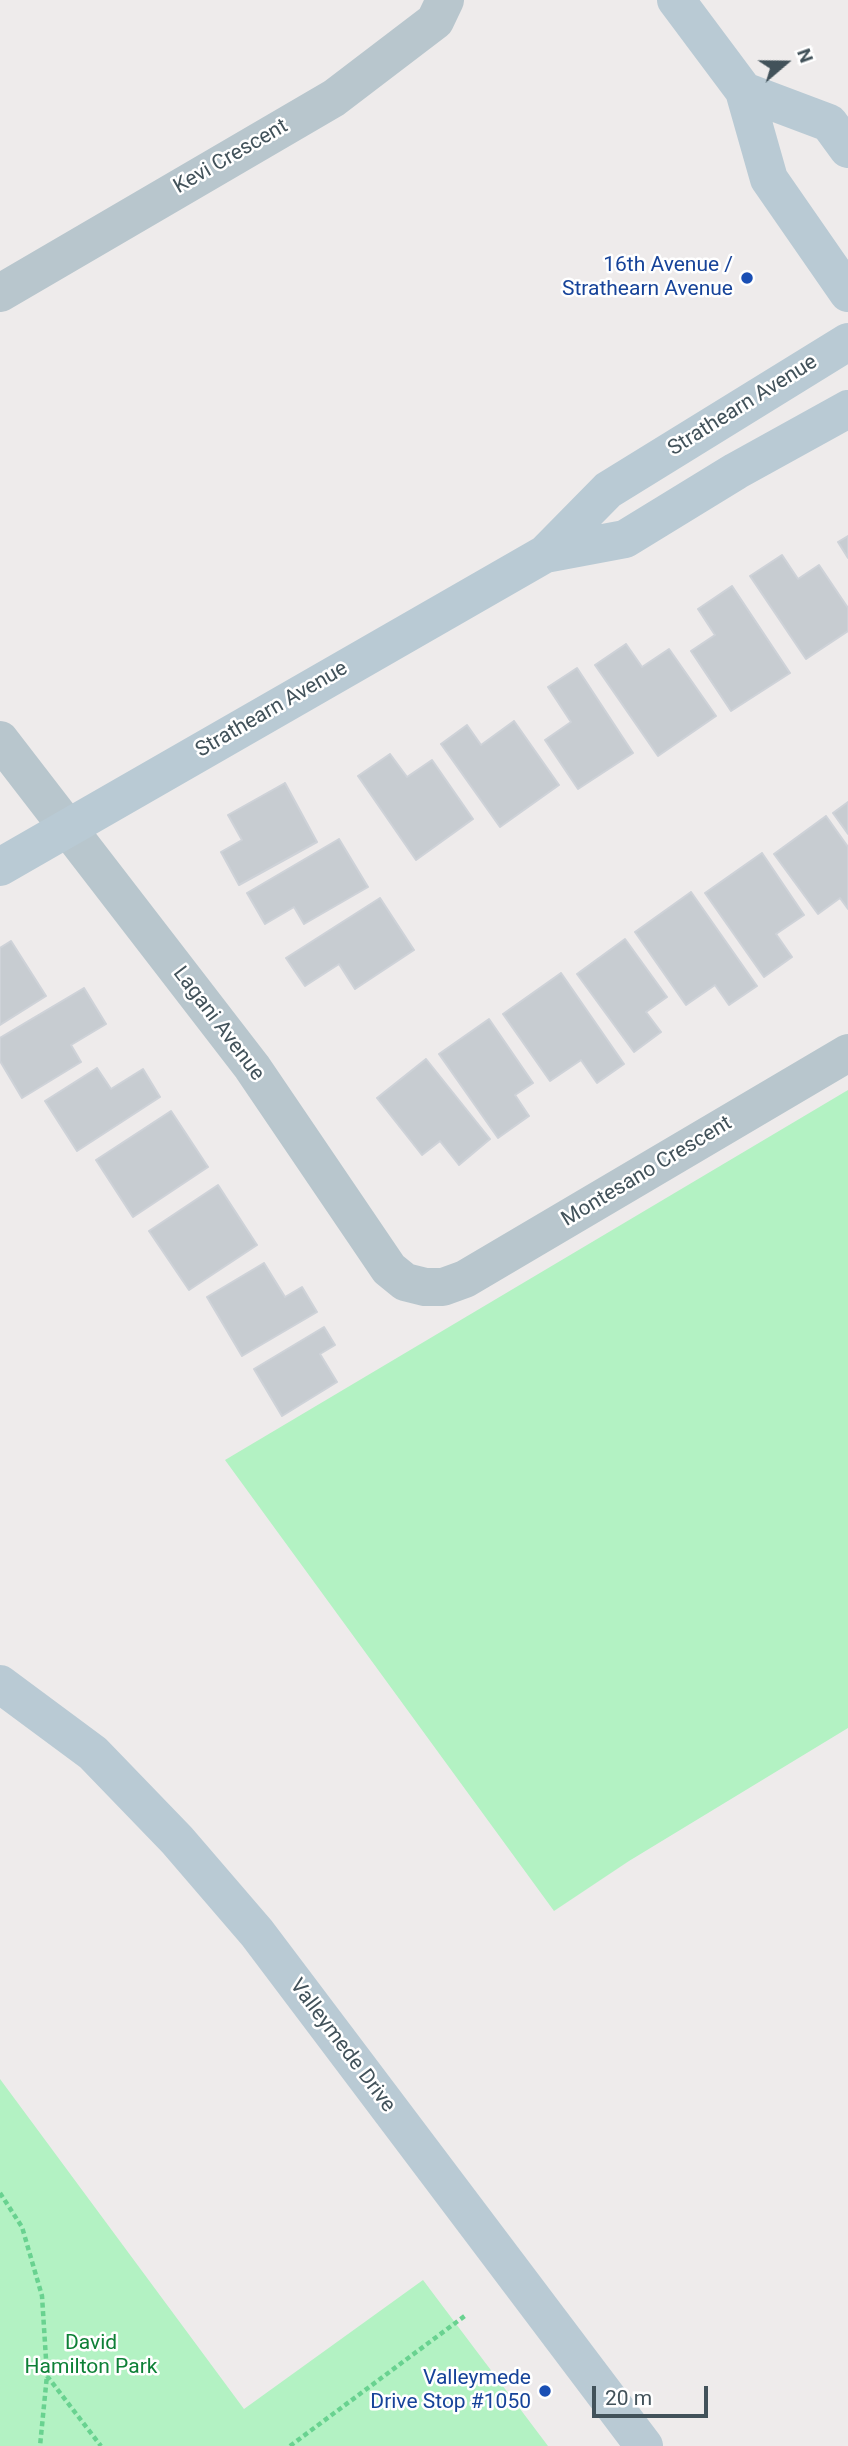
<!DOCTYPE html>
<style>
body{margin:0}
#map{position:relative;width:848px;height:2446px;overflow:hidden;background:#eeebeb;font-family:Roboto,sans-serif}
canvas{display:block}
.north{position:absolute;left:750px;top:28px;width:70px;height:70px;-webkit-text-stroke:5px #fff;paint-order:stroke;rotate:70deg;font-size:19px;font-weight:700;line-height:28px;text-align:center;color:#42525a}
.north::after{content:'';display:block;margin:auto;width:24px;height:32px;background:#42525a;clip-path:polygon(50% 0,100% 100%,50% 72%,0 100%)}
.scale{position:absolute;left:592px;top:2386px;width:116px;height:32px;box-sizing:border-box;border:4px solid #42525a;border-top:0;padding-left:9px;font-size:21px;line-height:24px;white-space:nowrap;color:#42525a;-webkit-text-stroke:5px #fff;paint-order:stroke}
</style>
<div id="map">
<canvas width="848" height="2446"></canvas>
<div class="north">N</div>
<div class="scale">20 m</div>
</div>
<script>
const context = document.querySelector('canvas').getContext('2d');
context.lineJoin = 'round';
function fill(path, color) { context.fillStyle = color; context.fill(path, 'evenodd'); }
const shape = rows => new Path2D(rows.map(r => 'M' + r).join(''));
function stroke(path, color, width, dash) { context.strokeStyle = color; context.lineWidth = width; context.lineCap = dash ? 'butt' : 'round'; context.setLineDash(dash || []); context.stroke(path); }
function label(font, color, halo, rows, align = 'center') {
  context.font = font + ' Roboto,sans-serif'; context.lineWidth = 5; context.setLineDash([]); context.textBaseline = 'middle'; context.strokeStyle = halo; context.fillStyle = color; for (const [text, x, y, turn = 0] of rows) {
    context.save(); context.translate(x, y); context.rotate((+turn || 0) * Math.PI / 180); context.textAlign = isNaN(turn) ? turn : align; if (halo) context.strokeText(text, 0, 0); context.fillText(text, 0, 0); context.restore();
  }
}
fill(shape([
 [848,1090,848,1728,629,1861,554,1911,225,1460],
 [0,2079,244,2409,423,2280,548,2446,0,2446]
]), '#b3f2c3');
const building = shape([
 [848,536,848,558,838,542,848,536],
 [782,555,798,579,819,565,848,608,848,631,806,659,750,576,782,555],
 [732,586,790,673,731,711,691,651,715,635,698,609,732,586],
 [626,644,642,667,669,649,716,716,658,756,595,665,626,644],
 [577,668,633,753,578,789,545,740,571,722,548,687,577,668],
 [514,721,559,785,500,827,441,744,467,725,481,745,514,721],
 [390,754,407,777,432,760,473,819,416,860,358,776,390,754],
 [285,783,317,842,239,885,221,852,242,840,228,815,285,783],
 [848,802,848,834,833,813,848,802],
 [826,816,848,847,848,909,840,898,818,914,774,854,826,816],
 [339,839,368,887,304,924,294,907,265,924,247,893,339,839],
 [762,853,804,915,776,934,792,957,764,977,705,893,762,853],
 [691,892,757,986,729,1005,715,985,686,1005,635,932,691,892],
 [380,898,414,950,355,989,339,964,305,986,286,958,380,898],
 [625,939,667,997,646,1012,661,1032,634,1052,577,974,625,939],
 [11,941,46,996,0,1025,0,948,11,941],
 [561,973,624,1064,597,1083,581,1060,550,1081,503,1014,561,973],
 [84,988,106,1024,71,1045,81,1062,22,1098,0,1061,0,1038,84,988],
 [489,1019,533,1083,515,1095,529,1116,498,1138,439,1054,489,1019],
 [426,1059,490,1139,459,1165,440,1141,422,1155,377,1098,426,1059],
 [97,1068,111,1089,143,1069,160,1097,77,1151,45,1101,97,1068],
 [171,1111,208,1167,133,1217,96,1160,171,1111],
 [218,1185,257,1245,189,1290,149,1231,218,1185],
 [264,1263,285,1297,302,1287,317,1312,242,1356,207,1297,264,1263],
 [324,1327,335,1345,320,1354,337,1382,282,1416,254,1369,324,1327]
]);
fill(building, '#c7ccd1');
stroke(building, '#ced2d8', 2);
stroke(shape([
 [0,2193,22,2227,42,2296,47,2375,40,2446],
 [47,2376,101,2446],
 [290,2446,466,2315]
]), '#69d290', 4.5, [5, 3.5]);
stroke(shape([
 [0,293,334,98,435,21,445,0],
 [0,740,252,1067,389,1269,405,1282,425,1287,443,1287,465,1279,848,1053]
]), '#b8c6cd', 38);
stroke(shape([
 [676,0,744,91,769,179,848,293],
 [744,91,829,123,848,149],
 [545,554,625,539,736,471,848,409],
 [0,867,545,554,608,490,848,342],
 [0,1684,93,1753,177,1840,257,1933,644,2446]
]), '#b9cad4', 38);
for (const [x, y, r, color] of [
 [747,278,7,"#1a4fb4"],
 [545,2391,7,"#1a4fb4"]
]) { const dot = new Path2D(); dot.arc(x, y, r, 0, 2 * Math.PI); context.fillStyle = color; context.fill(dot); stroke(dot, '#fff', 2.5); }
label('21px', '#42525a', '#fff', [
 ["Kevi Crescent",231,157,-30],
 ["Strathearn Avenue",743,406,-32],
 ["Strathearn Avenue",272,710,-30],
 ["Lagani Avenue",218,1024,53],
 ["Montesano Crescent",647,1172,-31],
 ["Valleymede Drive",342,2046,53]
]);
label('21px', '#164399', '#fff', [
 ["16th Avenue /",733,266],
 ["Strathearn Avenue",733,290],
 ["Valleymede",531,2379],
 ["Drive Stop #1050",531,2403]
], 'right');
label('21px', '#0e8037', '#fff', [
 ["David",91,2344],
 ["Hamilton Park",91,2368]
]);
</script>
